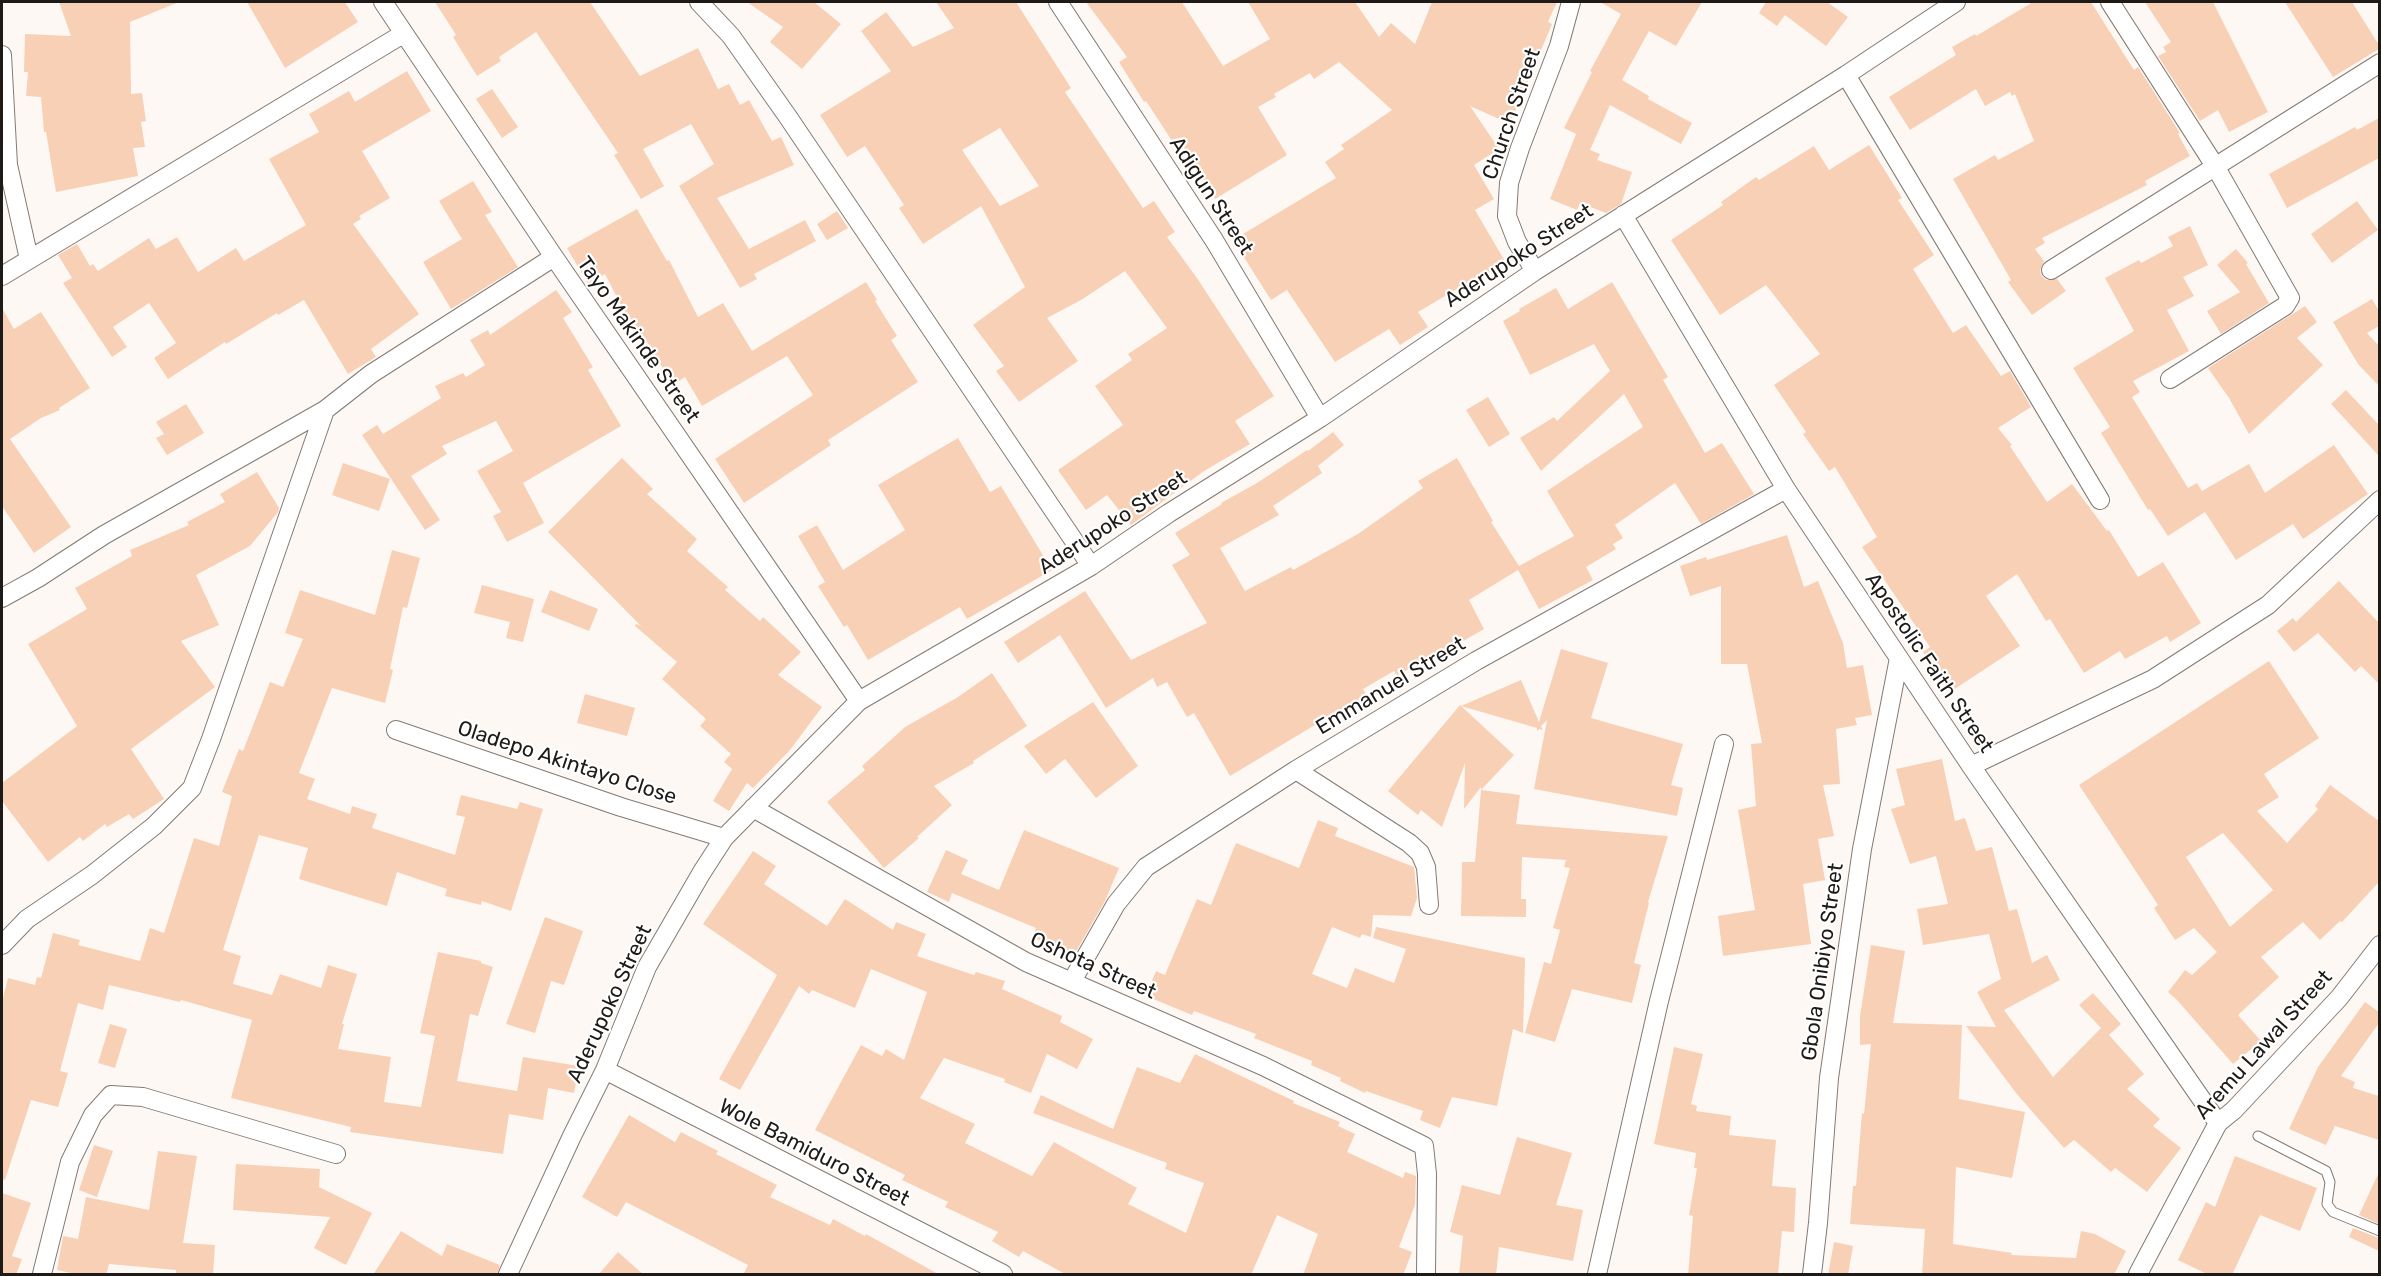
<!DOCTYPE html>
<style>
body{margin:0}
#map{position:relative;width:2381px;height:1276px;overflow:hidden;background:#fef8f4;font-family:Rubik,sans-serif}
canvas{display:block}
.frame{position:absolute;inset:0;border:3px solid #1d1a17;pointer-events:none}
</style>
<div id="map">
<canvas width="2381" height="1276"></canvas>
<div class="frame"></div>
</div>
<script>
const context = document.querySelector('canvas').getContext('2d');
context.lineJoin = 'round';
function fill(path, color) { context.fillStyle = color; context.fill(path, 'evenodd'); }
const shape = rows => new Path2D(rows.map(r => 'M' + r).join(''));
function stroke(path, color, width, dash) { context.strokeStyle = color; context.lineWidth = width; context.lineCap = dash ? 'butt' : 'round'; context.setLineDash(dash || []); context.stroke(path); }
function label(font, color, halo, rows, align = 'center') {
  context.font = font + ' Rubik,sans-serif'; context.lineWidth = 4.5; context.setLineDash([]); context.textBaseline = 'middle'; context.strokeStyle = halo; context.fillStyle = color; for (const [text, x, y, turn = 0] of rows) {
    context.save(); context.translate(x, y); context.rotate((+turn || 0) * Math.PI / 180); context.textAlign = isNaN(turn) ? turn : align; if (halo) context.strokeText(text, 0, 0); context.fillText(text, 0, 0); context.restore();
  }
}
fill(shape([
 [59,2,179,2,130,22,131,94,142,93,146,121,141,122,145,147,133,148,138,176,56,192,46,132,44,132,41,97,26,96,28,72,24,72,25,34,71,36],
 [247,2,345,2,358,22,285,68],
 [435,2,590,2,640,76,698,48,718,89,729,84,740,105,749,100,772,141,781,137,794,165,717,198,749,249,805,220,816,241,754,274,757,279,740,288,679,186,714,164,691,124,643,149,664,186,641,199,614,155,618,153,536,32,499,57,501,61,477,76,453,37,456,35],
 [747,2,814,2,841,24,802,69,770,42,783,27],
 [936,2,1016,2,1071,88,1065,92,1143,208,1154,201,1175,232,1167,237,1197,278,1274,396,1235,421,1250,444,1204,471,1131,525,1107,495,1086,510,1058,470,1123,425,1095,386,1132,360,1128,354,1167,328,1125,271,1081,300,1047,318,1078,361,1019,402,996,371,1004,366,973,325,1025,287,981,206,923,244,899,208,904,205,865,146,847,157,820,115,891,71,861,31,886,12,913,47,954,28],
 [1000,128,1039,186,1000,206,962,150],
 [1086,2,1182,2,1223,66,1270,39,1248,2,1355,2,1379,37,1391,23,1415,44,1432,2,1557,2,1548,22,1552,24,1510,124,1470,106,1499,149,1474,165,1494,199,1475,210,1506,263,1473,282,1472,280,1418,312,1428,327,1400,345,1389,329,1335,362,1287,290,1271,300,1233,240,1336,178,1325,162,1344,149,1341,145,1392,110,1339,62,1314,79,1310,73,1274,94,1276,97,1258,107,1287,155,1215,199,1183,147,1178,150,1146,101,1144,102,1119,62,1127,57],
 [1600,2,1702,2,1676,46,1649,31,1622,80,1649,96,1648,99,1692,123,1681,144,1610,105,1590,150,1600,154,1597,160,1632,172,1621,204,1606,213,1580,203,1577,210,1550,199,1576,134,1564,128,1592,72,1590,71,1621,14],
 [1766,2,1827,2,1848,17,1826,46,1785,15,1777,26,1759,13],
 [2033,2,2091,2,2134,70,2138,67,2180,133,2178,134,2190,156,2145,181,2147,185,2042,238,2045,243,2035,249,2044,261,2040,270,2041,275,2046,280,2057,279,2066,291,2032,315,2008,282,2011,280,1953,179,1995,155,1998,160,2034,141,2015,94,2012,96,2010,92,1985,106,1976,89,1910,130,1889,97,1956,55,1952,47,1975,34,1976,36],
 [2145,2,2213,2,2268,112,2229,132,2218,110,2200,121,2158,56,2166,52,2163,47,2171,42],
 [2285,2,2352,2,2379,45,2379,49,2333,77],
 [407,71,431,111,362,151,390,198,359,216,361,219,353,224,419,314,371,349,376,357,348,374,304,300,278,315,277,313,226,344,225,342,168,379,154,358,176,343,149,303,113,327,127,347,112,357,63,283,72,278,58,255,77,244,90,266,93,264,98,271,149,238,156,249,177,237,198,272,236,248,244,261,306,225,269,159,319,132,309,114,349,91,355,102],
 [492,89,518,127,502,138,476,99],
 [2379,118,2379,158,2287,208,2269,174,2355,127,2357,130],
 [1869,145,1902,198,1898,200,1934,255,1913,269,1953,333,1966,325,2001,376,2010,371,2031,407,1998,428,2012,445,2010,446,2047,502,2072,484,2107,531,2109,530,2138,577,2163,562,2201,623,2170,642,2167,636,2125,659,2120,651,2084,673,2050,619,2046,621,2017,574,1986,596,2020,646,1950,692,1923,652,1930,647,1862,547,1877,537,1835,467,1829,471,1803,434,1806,432,1774,385,1820,354,1766,285,1720,315,1671,240,1723,205,1721,202,1756,177,1759,180,1814,146,1829,170],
 [473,181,492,212,485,215,518,267,451,309,423,262,462,239,439,201],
 [2357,201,2378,230,2332,263,2311,234],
 [637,209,667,261,669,260,698,317,723,303,752,351,866,282,877,300,875,301,897,336,891,340,918,382,828,440,831,445,744,503,715,459,813,395,787,356,702,406,685,377,673,385,641,332,636,334,605,274,588,284,567,248],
 [837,211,848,228,827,240,817,224],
 [2190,226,2208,265,2183,277,2194,296,2167,310,2189,351,2133,381,2140,392,2132,397,2188,488,2197,483,2202,491,2249,464,2265,493,2334,445,2368,494,2303,539,2293,524,2236,560,2205,512,2168,536,2150,509,2148,510,2101,433,2110,427,2073,368,2134,331,2105,278,2139,260,2141,263,2173,246,2168,237],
 [2236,249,2248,263,2246,264,2269,303,2221,334,2207,311,2240,292,2217,265],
 [1612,282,1668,377,1663,380,1705,453,1722,443,1754,494,1701,524,1675,483,1615,525,1623,538,1613,544,1616,549,1586,567,1593,580,1539,609,1518,570,1469,600,1484,629,1434,658,1432,655,1397,676,1394,671,1363,689,1369,699,1327,722,1325,719,1230,776,1194,713,1187,717,1167,682,1157,687,1153,678,1106,708,1060,635,1018,663,1004,642,1085,591,1131,660,1207,623,1172,565,1190,555,1175,533,1222,504,1221,503,1257,483,1307,450,1308,451,1333,432,1344,445,1318,466,1322,473,1273,506,1279,515,1220,548,1245,591,1291,567,1293,570,1358,534,1423,488,1418,481,1457,458,1493,521,1491,522,1519,566,1574,536,1547,491,1643,427,1624,394,1541,471,1520,438,1554,417,1557,421,1610,371,1594,344,1530,375,1503,321,1520,311,1519,309,1556,288,1568,309],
 [556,290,572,312,563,318,593,367,588,370,621,426,523,483,544,523,507,542,493,516,501,512,477,471,513,451,496,421,442,446,447,454,411,476,440,520,425,530,362,435,377,425,383,434,441,398,435,386,463,373,466,377,485,365,470,340,488,330,490,335],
 [2372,299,2379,311,2379,326,2367,333,2379,346,2379,386,2358,364,2333,322],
 [2305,306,2317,322,2297,338,2323,365,2249,434,2229,398,2208,368],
 [2,308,14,329,41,312,90,388,59,408,60,410,41,418,10,439,71,527,34,553,2,506],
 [2346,390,2379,425,2379,456,2331,404],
 [1488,397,1510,434,1489,447,1466,410],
 [186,404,204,433,167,455,156,438,164,434,156,422],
 [958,438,990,492,1001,486,1052,570,967,619,960,607,868,660,847,625,844,627,818,586,825,582,798,536,817,525,843,570,905,530,878,485],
 [622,458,653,489,647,494,697,539,687,551,728,587,725,590,760,621,763,617,801,652,778,675,822,707,790,750,753,788,747,783,729,811,713,801,732,769,724,762,731,754,700,726,706,719,662,679,677,662,635,626,636,624,641,626,548,532],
 [343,463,390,479,379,511,332,495],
 [257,472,279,508,278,512,250,546,196,575,219,625,181,641,215,687,131,749,164,799,133,819,129,814,107,827,105,824,83,841,80,837,48,862,2,801,2,783,77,726,28,644,87,609,75,588,132,556,130,550,189,525,187,522,225,502,220,494],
 [1787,535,1804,587,1818,581,1843,643,1847,668,1863,665,1872,715,1855,718,1857,725,1836,729,1840,784,1823,785,1834,836,1818,839,1825,880,1803,884,1811,944,1723,956,1718,916,1755,910,1738,810,1756,806,1751,744,1762,743,1747,664,1721,664,1721,586,1690,596,1680,566,1706,557,1707,560],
 [392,550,420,558,407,608,403,607,390,669,393,670,385,703,332,688,299,773,315,779,307,799,350,814,352,806,377,814,372,828,455,855,465,817,456,815,461,795,517,809,520,802,543,809,511,911,482,901,481,905,445,896,447,889,397,872,387,906,299,879,308,848,259,835,223,950,241,956,233,984,272,995,280,974,321,988,328,965,357,974,342,1024,344,1024,338,1049,391,1057,384,1102,421,1107,435,1036,420,1033,438,952,481,961,481,963,493,967,478,1016,470,1014,457,1081,517,1091,523,1057,579,1066,574,1093,548,1088,543,1120,509,1114,503,1154,350,1132,351,1127,231,1098,252,1020,181,1000,180,1002,109,985,103,1010,78,1003,60,1071,68,1073,58,1107,31,1100,5,1180,2,1179,2,1002,8,978,35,985,37,977,41,978,53,933,80,940,78,945,140,961,150,928,164,933,194,838,219,846,232,796,222,792,239,749,243,751,270,682,283,687,303,639,285,633,300,590,375,615],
 [2339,581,2379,623,2379,684,2361,666,2355,672,2318,633,2294,652,2277,631,2293,618,2296,622],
 [482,585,534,599,523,642,506,638,510,622,474,613],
 [550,590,598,609,589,631,541,612],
 [1561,649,1608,663,1591,718,1683,744,1671,785,1683,788,1677,816,1534,789,1547,720,1541,726,1543,730,1539,729,1537,731,1537,728,1461,706,1521,680,1539,722],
 [2269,661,2319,738,2264,774,2279,797,2257,811,2287,843,2318,809,2315,806,2330,785,2379,821,2379,882,2342,922,2340,921,2320,940,2303,922,2261,957,2279,977,2238,1015,2261,1041,2233,1064,2177,1000,2168,992,2185,970,2192,975,2217,952,2194,928,2175,940,2154,908,2158,905,2079,785],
 [2223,833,2273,890,2230,927,2186,857],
 [992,673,1027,726,973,761,974,763,934,786,952,805,917,837,919,838,884,868,827,802,865,770,862,766,905,727,958,697],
 [585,694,635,708,627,736,577,723],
 [1093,702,1138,766,1096,798,1065,759,1046,774,1024,746],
 [1460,705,1514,755,1481,790,1481,787,1464,809,1465,763,1442,827,1421,810,1418,815,1388,791],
 [1942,759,1955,821,1965,818,1976,851,1992,847,2009,911,2017,909,2032,963,2047,955,2060,980,2004,1010,2053,1077,2101,1028,2079,1005,2093,993,2121,1024,2109,1035,2144,1074,2127,1089,2160,1119,2153,1126,2181,1148,2147,1192,2115,1168,2111,1172,2074,1140,2064,1148,2016,1093,1966,1026,1996,1027,1977,992,2001,979,1989,934,1923,945,1917,909,1948,904,1936,856,1910,864,1891,809,1905,805,1896,769],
 [1481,790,1520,795,1516,824,1668,836,1648,902,1649,903,1634,963,1641,965,1632,1003,1572,989,1555,1042,1525,1033,1544,962,1551,964,1560,930,1553,928,1570,868,1564,867,1566,860,1522,857,1521,899,1526,899,1526,917,1461,916,1462,862,1475,862],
 [1318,820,1338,828,1335,836,1414,867,1417,898,1411,916,1373,915,1371,937,1362,934,1360,938,1332,927,1312,974,1347,988,1355,968,1394,983,1406,949,1373,938,1376,927,1525,958,1523,1033,1513,1029,1497,1106,1452,1097,1440,1128,1420,1120,1423,1111,1366,1091,1365,1093,1340,1081,1341,1078,1311,1065,1312,1061,1254,1038,1256,1034,1194,1011,1192,1015,1146,996,1156,971,1165,975,1197,899,1211,905,1236,843,1299,868],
 [1024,830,1119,868,1105,901,1074,955,1032,937,1036,928,952,893,949,902,927,892,946,850,968,860,961,874,999,890],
 [753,851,776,866,764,884,827,926,845,899,893,930,896,922,926,934,917,956,974,975,976,972,1005,981,1002,989,1062,1016,1060,1022,1093,1039,1077,1069,1047,1054,1031,1093,1004,1082,1005,1079,944,1058,920,1098,975,1124,965,1143,1032,1176,1054,1142,1137,1188,1128,1204,1186,1233,1204,1183,1165,1169,1167,1163,1033,1113,1041,1095,1113,1129,1137,1067,1180,1083,1195,1054,1294,1101,1293,1103,1340,1122,1338,1126,1355,1134,1347,1152,1403,1178,1405,1172,1416,1176,1415,1205,1399,1247,1412,1252,1403,1275,1303,1275,1318,1234,1277,1215,1251,1275,1067,1275,1023,1251,1019,1257,992,1241,998,1232,945,1207,948,1202,902,1180,905,1175,815,1130,861,1045,882,1056,886,1049,904,1060,927,992,871,969,855,1008,812,990,809,994,799,986,740,1090,719,1079,777,975,703,924],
 [545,917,583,931,564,985,551,981,535,1033,506,1024],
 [1871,945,1905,951,1893,1023,1962,1025,1959,1099,2025,1112,2012,1178,1956,1167,1953,1244,2012,1253,2011,1255,2076,1258,2081,1231,2095,1234,2126,1251,2114,1275,1922,1275,1925,1229,1850,1224,1853,1186,1856,1186,1862,1113,1864,1114,1871,1044,1860,1045,1860,1016],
 [2365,1002,2379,1012,2379,1023,2341,1076,2355,1082,2353,1088,2379,1096,2379,1140,2335,1126,2326,1145,2289,1129,2318,1067],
 [110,1024,127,1029,115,1068,98,1063],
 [1674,1047,1703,1054,1691,1104,1697,1106,1696,1111,1731,1116,1729,1135,1776,1140,1772,1186,1796,1188,1794,1232,1782,1231,1778,1275,1688,1275,1693,1216,1689,1215,1697,1168,1694,1168,1696,1153,1654,1144],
 [629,1115,675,1142,681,1132,718,1151,716,1154,777,1185,770,1197,830,1225,833,1219,865,1236,866,1234,940,1275,743,1275,748,1265,626,1202,617,1217,582,1197],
 [1517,1137,1572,1153,1556,1205,1583,1210,1573,1261,1499,1247,1496,1275,1459,1275,1463,1236,1450,1232,1462,1185,1500,1195],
 [94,1145,113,1151,97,1197,79,1190],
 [158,1151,197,1156,183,1243,215,1245,213,1275,176,1273,176,1270,109,1264,106,1275,80,1275,57,1270,63,1236,78,1239,86,1197,149,1210],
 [2235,1156,2317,1188,2300,1231,2260,1215,2232,1275,2209,1275,2178,1260,2206,1202,2215,1207],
 [236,1164,320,1169,319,1187,372,1213,346,1265,314,1248,330,1217,233,1210],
 [2379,1172,2379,1224,2359,1215],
 [2,1193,31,1203,12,1256,22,1259,16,1275,2,1275],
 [2353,1228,2379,1238,2379,1251,2349,1237],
 [401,1231,442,1256,447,1244,500,1265,497,1275,373,1275],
 [1834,1242,1853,1246,1848,1275,1828,1275],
 [618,1252,644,1275,598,1275]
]), '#f8d0b5');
const service = shape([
 [2258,1136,2326,1171,2330,1182,2327,1204,2333,1212,2380,1231]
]);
const minor = shape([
 [383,2,554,257,859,701],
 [699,2,731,36,788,117,1091,566],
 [1058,2,1214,240,1320,418],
 [2110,2,2215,166,2290,298,2285,306,2170,379],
 [2,55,8,165,29,259],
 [1846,75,2100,500],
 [1623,215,1786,489,1971,766,2218,1123],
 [2051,270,2380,63],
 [1535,271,1517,242,1507,216,1509,183,1520,148,1559,46,1571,2],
 [2,276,403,34],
 [2,598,38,578,104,535,325,410,371,374,554,257],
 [396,730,621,807,724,838],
 [1971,766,2153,679,2268,605,2380,500],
 [1296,770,1409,843,1420,853,1426,867,1429,905],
 [753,808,1026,962,1263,1066,1424,1146,1427,1174,1426,1274],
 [2,945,27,919,92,875,154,826,192,788,211,739,325,410],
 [1072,981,1116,904,1146,867,1296,770,1476,661,1786,489],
 [605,1070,1003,1274],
 [42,1274,70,1162,93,1115,111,1095,143,1097,336,1154],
 [508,1274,572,1136,605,1070,647,967,702,872,724,838,859,701,1091,566,1169,513,1320,418,1535,271,1846,75,1956,2],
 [1597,1274,1659,1001,1724,744],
 [1812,1274,1818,1223,1829,1078,1862,849,1899,658],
 [2138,1274,2218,1123,2234,1110,2339,998,2380,945]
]);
stroke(service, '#837a74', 11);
stroke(minor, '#837a74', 20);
stroke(service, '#fff', 9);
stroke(minor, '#fff', 18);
label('21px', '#1d1a17', '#fff', [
 ["Church Street",1512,114,-71],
 ["Adigun Street",1211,196,57],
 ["Aderupoko Street",1519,256,-33],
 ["Tayo Makinde Street",638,340,55],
 ["Aderupoko Street",1113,523,-33],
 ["Apostolic Faith Street",1929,663,56],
 ["Emmanuel Street",1391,686,-31],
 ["Oladepo Akintayo Close",567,763,18],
 ["Gbola Onibiyo Street",1823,962,-82],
 ["Oshota Street",1093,966,24],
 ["Aderupoko Street",610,1004,-65],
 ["Aremu Lawal Street",2264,1045,-48],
 ["Wole Bamiduro Street",814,1153,27]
]);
</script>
